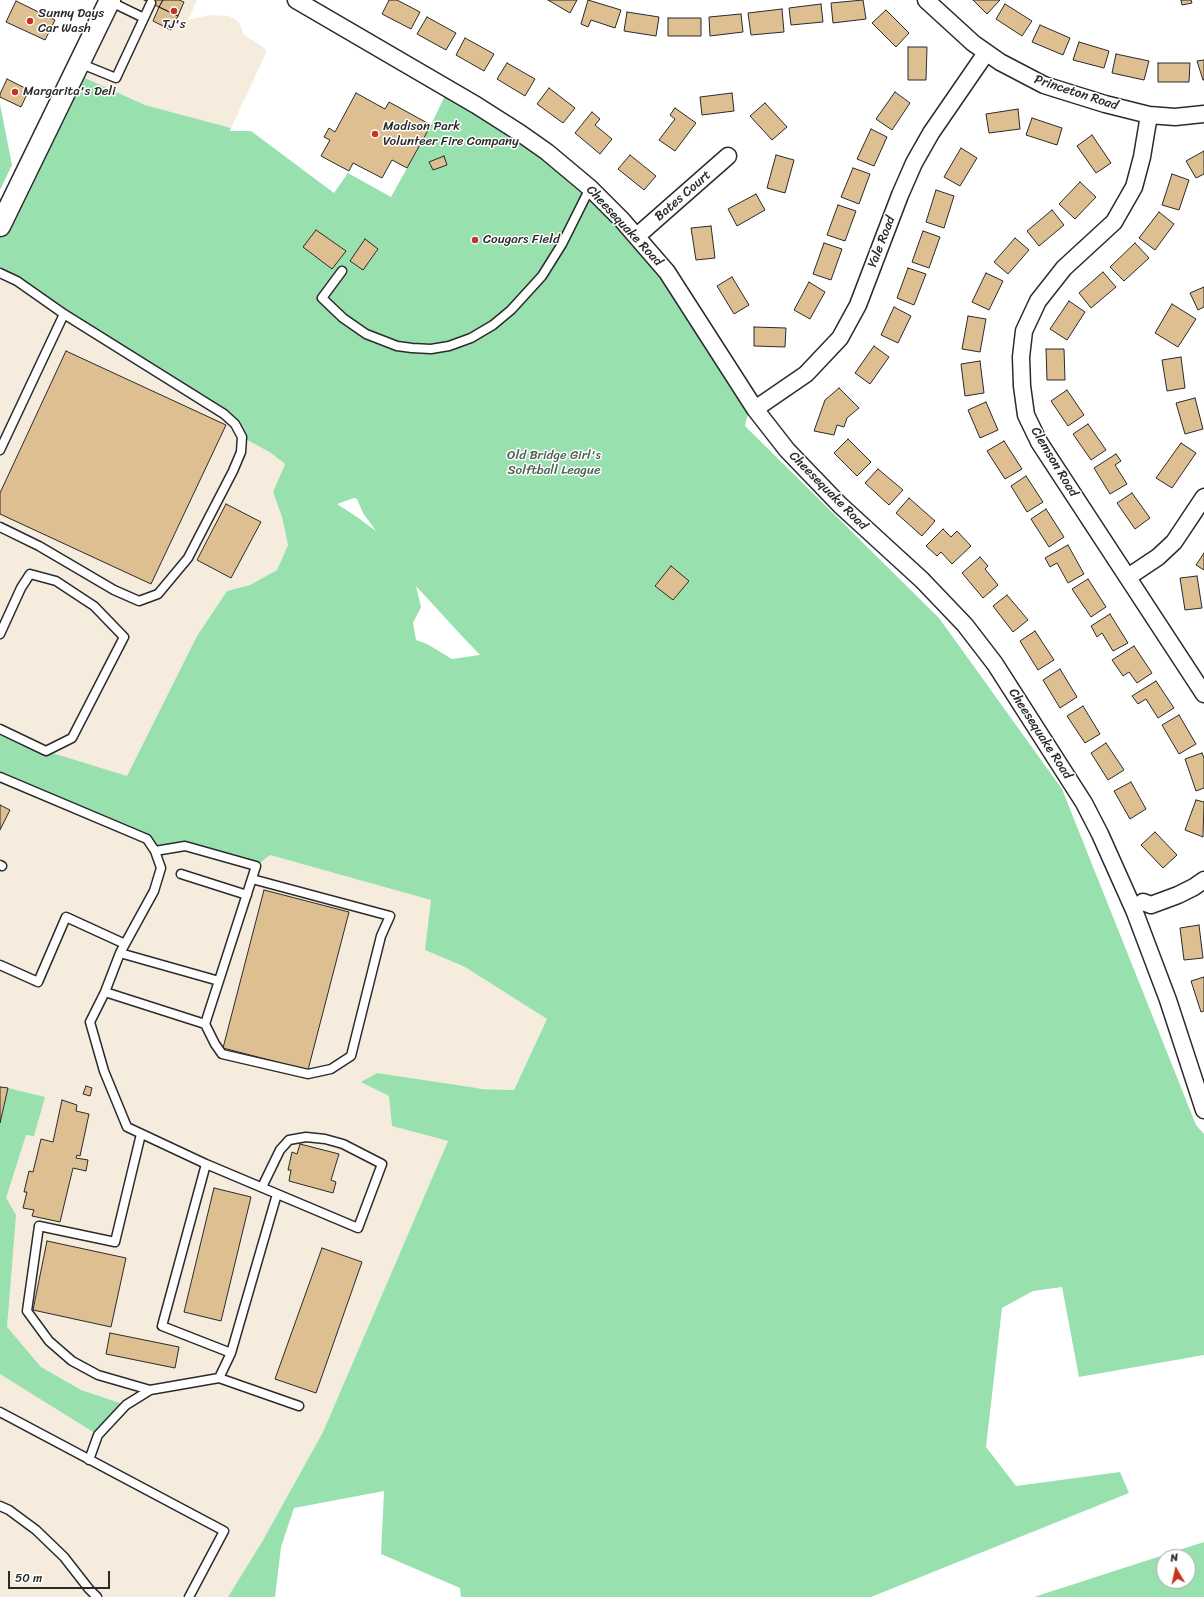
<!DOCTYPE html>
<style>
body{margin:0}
#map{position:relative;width:1204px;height:1597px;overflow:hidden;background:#fff;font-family:Sriracha,sans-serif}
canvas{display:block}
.north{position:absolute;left:1156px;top:1549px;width:40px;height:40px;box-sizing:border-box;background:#fff;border:1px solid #aaa;border-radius:50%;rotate:351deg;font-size:11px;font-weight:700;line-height:16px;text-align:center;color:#2b2b2b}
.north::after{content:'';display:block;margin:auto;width:14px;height:18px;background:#c8321e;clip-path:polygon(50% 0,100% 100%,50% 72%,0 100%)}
.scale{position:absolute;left:8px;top:1571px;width:102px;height:18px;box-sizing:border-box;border:2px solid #2b2b2b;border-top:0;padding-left:5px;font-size:12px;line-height:14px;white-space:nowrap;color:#2b2b2b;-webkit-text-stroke:3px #fff;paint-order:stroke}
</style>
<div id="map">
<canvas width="1204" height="1597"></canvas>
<div class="north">N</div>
<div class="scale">50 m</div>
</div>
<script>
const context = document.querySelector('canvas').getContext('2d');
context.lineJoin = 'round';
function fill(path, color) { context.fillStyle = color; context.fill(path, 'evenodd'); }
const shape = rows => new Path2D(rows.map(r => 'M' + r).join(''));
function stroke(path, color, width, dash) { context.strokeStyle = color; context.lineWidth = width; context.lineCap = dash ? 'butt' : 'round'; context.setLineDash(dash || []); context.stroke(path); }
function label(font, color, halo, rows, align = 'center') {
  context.font = font + ' Sriracha,sans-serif'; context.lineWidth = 3; context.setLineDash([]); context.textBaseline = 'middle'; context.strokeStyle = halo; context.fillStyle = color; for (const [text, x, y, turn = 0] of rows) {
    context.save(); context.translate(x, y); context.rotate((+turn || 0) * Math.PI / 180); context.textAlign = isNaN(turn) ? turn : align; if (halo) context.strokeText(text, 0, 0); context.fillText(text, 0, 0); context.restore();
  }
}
fill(shape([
 [110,0,197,0,188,20,211,15,229,16,239,22,244,35,262,46,267,51,231,128,145,105,74,73],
 [0,273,224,414,242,437,271,453,285,464,273,492,282,517,288,545,277,570,250,585,227,591,197,636,127,776,270,855,432,900,425,950,465,967,547,1019,514,1090,362,1082,389,1096,392,1126,448,1141,323,1432,243,1577,229,1597,0,1597]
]), '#f5ecde');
fill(shape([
 [74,73,145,105,231,128,230,131,251,131,334,193,348,173,391,197,431,125,448,89,476,105,622,220,755,409,747,417,745,426,939,618,1062,789,1196,1125,1204,1134,1204,1355,1079,1377,1062,1287,1033,1291,1002,1308,986,1447,1016,1486,1120,1472,1129,1493,871,1597,461,1597,460,1588,381,1554,384,1491,294,1508,281,1547,275,1597,228,1597,262,1542,323,1432,448,1141,392,1126,389,1096,361,1082,377,1073,483,1089,514,1090,547,1019,465,967,425,950,431,900,270,855,256,866,185,846,155,851,147,839,0,777,0,729,46,751,127,776,197,636,227,591,250,585,277,570,288,545,282,517,273,492,285,464,271,453,242,437,235,424,0,273,0,226],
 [354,498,357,499,363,513,376,531,357,517,337,504],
 [416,586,461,635,480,655,452,659,427,644,416,640,413,623,421,607],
 [0,104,12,165,0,190],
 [8,1088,45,1097,34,1136,26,1135,6,1198,16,1215,7,1327,41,1367,81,1390,126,1405,98,1435,0,1374,0,1123],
 [1204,1542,1204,1597,1034,1597],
 [1164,1557,1188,1557,1188,1581,1164,1581]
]), '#98e1af');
const building = shape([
 [144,0,163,0,159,7,144,0],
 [163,0,179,0,184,2,178,16,159,7,163,0],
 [389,0,397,0,420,12,411,29,382,14,389,0],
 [548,0,577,0,570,13,548,0],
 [588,0,621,10,615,28,591,20,588,27,581,24,588,0],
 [863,0,866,19,833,23,831,3,863,0],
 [973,0,1000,0,987,14,973,0],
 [1181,0,1191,0,1192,3,1182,5,1181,0],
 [16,1,55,20,45,40,6,22,16,1],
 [821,4,823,22,791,25,789,8,821,4],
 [1005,4,1032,21,1022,36,996,19,1005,4],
 [159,7,178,16,171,30,153,21,159,7],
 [782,9,784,32,751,35,748,13,782,9],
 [886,10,909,33,896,47,872,23,886,10],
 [627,12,659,17,656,36,624,31,627,12],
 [741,14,743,32,710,36,709,17,741,14],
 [427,17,456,33,446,50,417,34,427,17],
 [668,18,701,18,701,36,668,36,668,18],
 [1040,25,1070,38,1063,55,1032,42,1040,25],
 [465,38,494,54,484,71,456,55,465,38],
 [1079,42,1109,51,1104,68,1073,60,1079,42],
 [908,47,927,47,926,80,908,80,908,47],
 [1116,54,1149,61,1144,80,1112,73,1116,54],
 [1204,60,1204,80,1203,80,1197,61,1204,60],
 [507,63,535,79,525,96,497,79,507,63],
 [1158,63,1190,63,1189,82,1158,82,1158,63],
 [7,79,29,90,21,107,0,97,0,94,7,79],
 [549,88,575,108,563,123,537,104,549,88],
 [895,92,910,103,892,130,876,119,895,92],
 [356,93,385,109,389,102,431,125,407,168,392,160,382,178,353,163,349,171,321,156,330,140,324,137,329,128,335,132,356,93],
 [732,93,734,111,702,115,700,97,732,93],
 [765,103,787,127,772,140,750,116,765,103],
 [675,108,696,123,675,151,659,140,675,119,670,115,675,108],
 [1018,109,1020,129,989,133,986,114,1018,109],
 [592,112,600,119,595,125,612,139,600,154,575,133,592,112],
 [1032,118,1062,128,1057,145,1026,135,1032,118],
 [871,129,887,137,874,166,857,159,871,129],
 [1092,135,1111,163,1096,173,1077,146,1092,135],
 [961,148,977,158,960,186,944,177,961,148],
 [1204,151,1204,174,1196,178,1186,161,1204,151],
 [630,155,656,176,644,190,618,169,630,155],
 [776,155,794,160,785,193,767,188,776,155],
 [444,156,447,165,433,170,429,162,444,156],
 [853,168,870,174,859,204,841,197,853,168],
 [1172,174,1189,180,1179,210,1162,205,1172,174],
 [1080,182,1096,197,1075,219,1059,204,1080,182],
 [936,190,954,196,944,228,926,222,936,190],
 [756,194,765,210,737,226,728,209,756,194],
 [838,205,856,211,845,241,827,235,838,205],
 [1052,210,1064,225,1039,246,1027,231,1052,210],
 [1159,212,1174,224,1155,250,1139,238,1159,212],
 [711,226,715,258,696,260,691,228,711,226],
 [316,230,346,251,332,269,303,247,316,230],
 [923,231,940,237,929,268,912,262,923,231],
 [1015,238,1029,250,1008,274,994,262,1015,238],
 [365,239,378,249,363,270,350,261,365,239],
 [824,243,842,249,831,280,813,274,824,243],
 [1135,243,1149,258,1124,281,1110,267,1135,243],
 [908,268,926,274,914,305,897,298,908,268],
 [1103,272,1116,287,1091,308,1079,293,1103,272],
 [986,273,1003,281,989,310,972,302,986,273],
 [732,277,749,305,734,314,717,286,732,277],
 [809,282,825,292,810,319,794,310,809,282],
 [1204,287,1204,307,1198,310,1190,293,1204,287],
 [1069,301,1085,312,1067,340,1050,329,1069,301],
 [1172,304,1196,319,1178,347,1155,333,1172,304],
 [894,307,911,316,898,343,881,335,894,307],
 [968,316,986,319,980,352,962,349,968,316],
 [754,327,786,328,785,347,754,346,754,327],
 [874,346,889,357,870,384,855,373,874,346],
 [1046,349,1064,349,1065,380,1047,380,1046,349],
 [66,351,226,425,151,584,0,514,0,493,66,351],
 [1181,357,1185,388,1167,391,1162,360,1181,357],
 [980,361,984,393,965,396,961,364,980,361],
 [839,388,859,408,847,418,844,427,837,425,834,435,814,431,825,400,839,388],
 [1067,390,1084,415,1068,426,1051,401,1067,390],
 [1195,398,1203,429,1185,434,1176,403,1195,398],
 [986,402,998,430,980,438,968,410,986,402],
 [1088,424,1106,450,1091,460,1073,434,1088,424],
 [848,439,871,462,857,476,834,453,848,439],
 [1004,441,1022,469,1005,479,987,451,1004,441],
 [1181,443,1196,453,1172,488,1156,478,1181,443],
 [1116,454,1121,461,1115,465,1127,484,1110,494,1094,468,1116,454],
 [878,469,903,490,889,505,865,483,878,469],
 [1026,476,1043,502,1027,512,1011,486,1026,476],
 [1132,493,1150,518,1135,529,1117,503,1132,493],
 [909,498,935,521,922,536,896,513,909,498],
 [226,504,261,522,231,578,197,560,226,504],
 [1046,509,1064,537,1049,547,1031,519,1046,509],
 [943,529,951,537,957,531,971,546,952,564,941,552,937,556,926,546,943,529],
 [1068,545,1084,574,1068,583,1057,563,1050,567,1045,558,1068,545],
 [1204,553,1204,570,1196,565,1204,553],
 [980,557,988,566,985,569,998,585,983,598,962,573,980,557],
 [671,566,689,581,673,600,655,586,671,566],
 [1197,576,1202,608,1185,610,1180,578,1197,576],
 [1088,579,1106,607,1091,617,1072,589,1088,579],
 [1007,595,1028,620,1013,632,993,606,1007,595],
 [1110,614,1128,643,1113,651,1102,633,1097,637,1091,626,1110,614],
 [1035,631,1054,660,1038,670,1020,641,1035,631],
 [1134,646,1152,673,1137,683,1129,672,1123,676,1112,660,1134,646],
 [1060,669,1077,697,1060,708,1043,680,1060,669],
 [1156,681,1174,708,1158,718,1146,699,1138,704,1132,696,1156,681],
 [1083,706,1100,734,1085,743,1067,716,1083,706],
 [1179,715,1196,744,1179,754,1162,725,1179,715],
 [1106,743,1124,770,1108,780,1091,753,1106,743],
 [1202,753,1204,758,1204,788,1196,791,1185,759,1202,753],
 [1131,782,1146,809,1130,819,1114,791,1131,782],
 [1196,800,1204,802,1203,837,1185,830,1196,800],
 [0,805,10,810,0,830,0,805],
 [1155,832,1177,855,1163,868,1141,845,1155,832],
 [264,890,349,912,308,1070,223,1048,264,890],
 [1199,925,1203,958,1184,960,1180,928,1199,925],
 [1204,977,1204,1011,1201,1012,1191,981,1204,977],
 [86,1086,92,1088,90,1096,83,1094,86,1086],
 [0,1087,8,1088,0,1123,0,1087],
 [62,1100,77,1105,76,1111,89,1114,80,1156,77,1155,76,1158,88,1160,86,1171,73,1168,60,1222,32,1216,34,1210,23,1208,27,1192,24,1192,29,1171,33,1172,41,1139,53,1142,62,1100],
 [300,1144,339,1154,331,1180,336,1182,333,1193,289,1181,291,1170,288,1170,292,1152,297,1154,300,1144],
 [214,1188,251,1197,221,1321,184,1312,214,1188],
 [47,1241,126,1258,111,1327,33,1310,47,1241],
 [322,1248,362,1262,316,1393,275,1379,322,1248],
 [110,1333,179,1347,175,1368,106,1354,110,1333]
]);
fill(building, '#debf91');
stroke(building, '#2b2b2b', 1);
const service = shape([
 [109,1,144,18],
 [79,63,116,78,151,3],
 [342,271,322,298,343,318,366,334,397,346,412,348,431,349,449,346,471,338,493,325,511,310,542,276,562,244,590,188],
 [0,273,17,281,64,314,224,414,235,424,242,437,241,452,233,471,188,558,158,594,139,601,114,590,39,546,0,527],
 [0,450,64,314],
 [0,634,21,588,30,574,56,581,94,606,124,637,72,738,46,751,0,729],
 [0,777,147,839,155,851,161,868,154,891,120,953,105,992,90,1022,104,1071,127,1127,206,1164,358,1228,382,1164,343,1144,325,1139,306,1137,289,1140,280,1150,262,1187],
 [0,865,2,866],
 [181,874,247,895],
 [120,953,219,981],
 [0,965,38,982,66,917,125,944],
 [105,992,205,1024,256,866,185,846,155,851],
 [205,1024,215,1044,222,1054,308,1074,331,1069,351,1056,381,936,390,916,252,879],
 [141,1134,115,1242,39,1226,27,1311,49,1341,72,1361,98,1375,150,1390],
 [231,1353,277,1194],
 [219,1378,299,1406],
 [0,1412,224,1531,189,1597],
 [89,1460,98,1435,126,1405,150,1390,219,1378,231,1353,162,1326,206,1164],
 [0,1506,9,1510,36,1530,64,1557,89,1589,97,1597]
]);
const minor = shape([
 [296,0,476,105,520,133,547,152,590,188,622,220,667,272,755,409,787,450,840,505,922,580,965,625,995,664,1084,803,1100,834,1134,910,1168,1000,1204,1110],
 [926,0,973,43,1000,62,1044,85,1105,104,1149,115,1175,117,1204,114],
 [1149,115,1142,157,1134,187,1114,222,1064,268,1038,301,1024,331,1021,357,1022,386,1026,415,1039,442,1204,694],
 [637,236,728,156],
 [755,409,806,374,840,338,858,305,900,195,914,163,931,133,986,53],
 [1128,577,1158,557,1174,542,1204,497],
 [1143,902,1151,905,1178,895,1194,887,1204,880]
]);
const tertiary = shape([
 [0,226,110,0]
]);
stroke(service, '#2b2b2b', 11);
stroke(minor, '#2b2b2b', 19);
stroke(tertiary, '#2b2b2b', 23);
stroke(service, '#fff', 8);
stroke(minor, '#fff', 16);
stroke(tertiary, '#fff', 20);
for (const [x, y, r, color] of [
 [174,11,4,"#c8321e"],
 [30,21,4,"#c8321e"],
 [15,92,4,"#c8321e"],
 [375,134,4,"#c8321e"],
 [475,240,4,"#c8321e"]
]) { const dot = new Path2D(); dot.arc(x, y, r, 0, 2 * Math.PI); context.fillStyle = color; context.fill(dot); stroke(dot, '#fff', 1.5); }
label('13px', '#2b2b2b', '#fff', [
 ["Sunny Days",38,14],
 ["Car Wash",38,29],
 ["TJ's",174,25,"center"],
 ["Margarita's Deli",23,92],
 ["Madison Park",383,127],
 ["Volunteer Fire Company",383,142],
 ["Cougars Field",483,240]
], 'left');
label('13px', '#2b2b2b', '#fff', [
 ["Princeton Road",1076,93,18],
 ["Bates Court",683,196,-41],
 ["Cheesequake Road",624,226,47],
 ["Yale Road",882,242,-69],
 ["Clemson Road",1054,462,59],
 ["Cheesequake Road",828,491,45],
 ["Cheesequake Road",1040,734,57]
]);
label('13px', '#4c6253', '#fff', [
 ["Old Bridge Girl's",554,456],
 ["Solftball League",554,471]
]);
</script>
